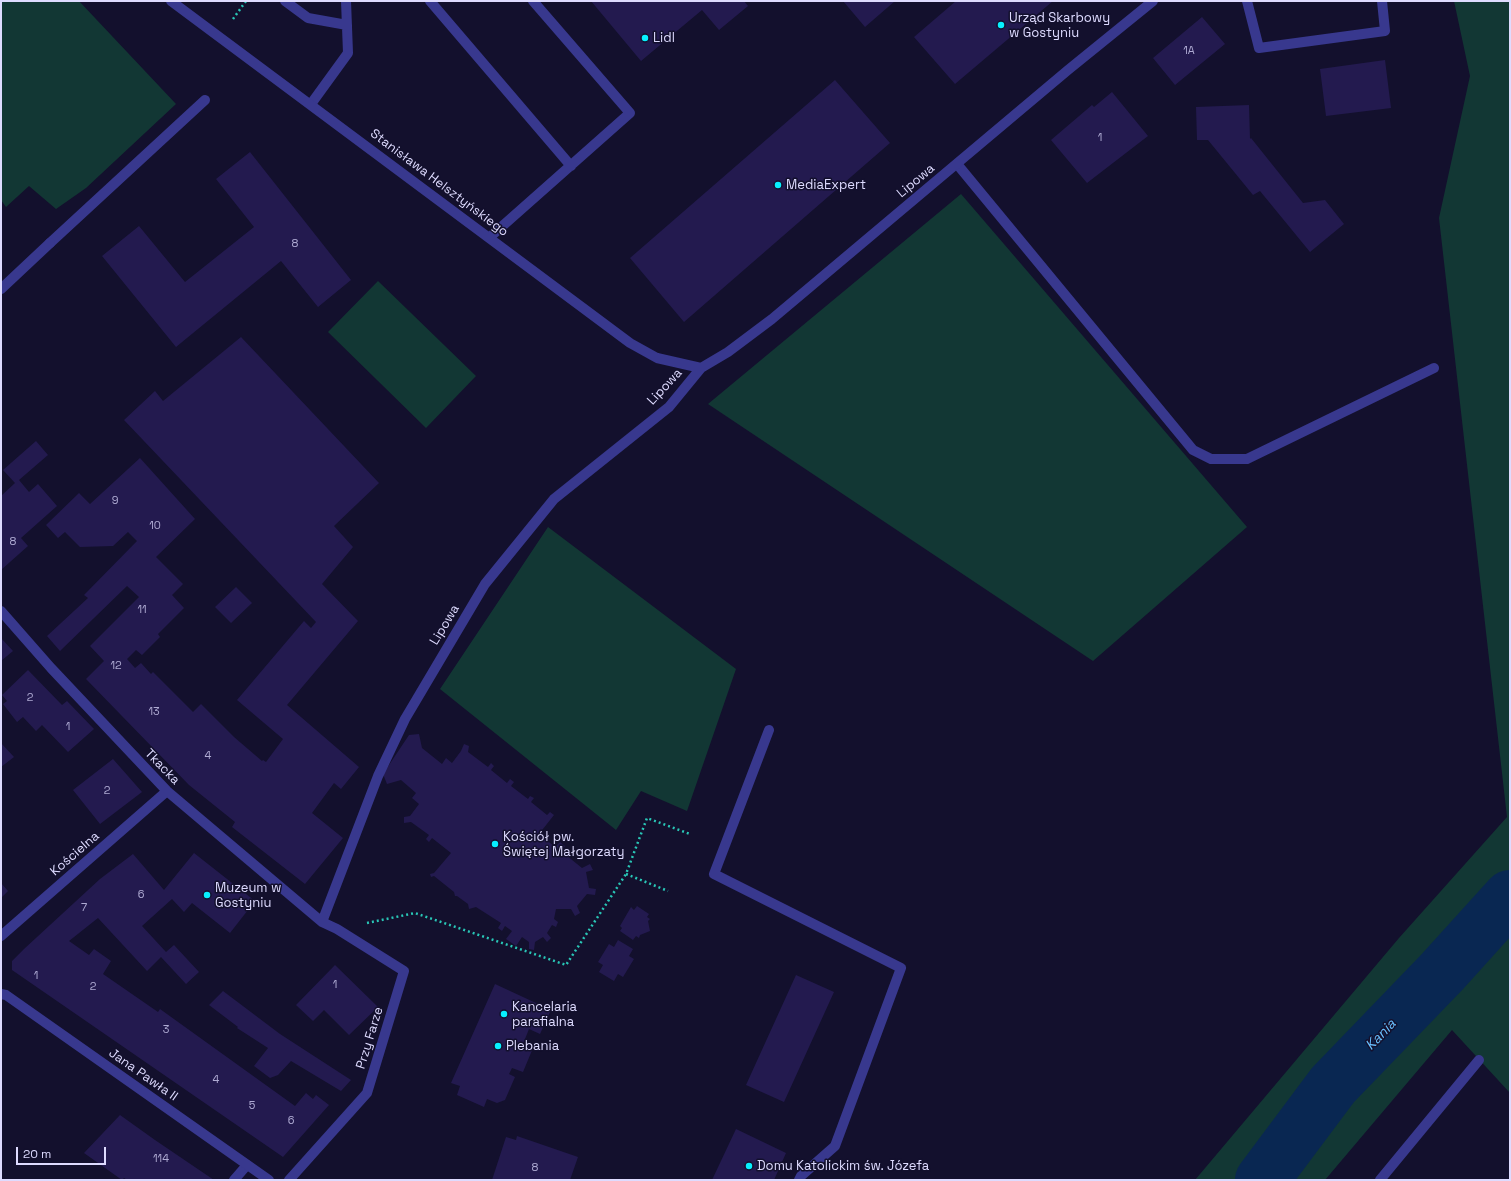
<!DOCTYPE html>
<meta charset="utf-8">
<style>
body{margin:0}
#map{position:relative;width:1511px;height:1181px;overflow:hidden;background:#13102d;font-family:"Space Grotesk",sans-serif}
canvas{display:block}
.frame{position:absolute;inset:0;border:2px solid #dedbff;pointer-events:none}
.scale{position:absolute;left:16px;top:1147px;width:90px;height:18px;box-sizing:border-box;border:2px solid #dedbff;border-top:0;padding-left:5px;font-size:12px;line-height:14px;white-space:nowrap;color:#dedbff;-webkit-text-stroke:3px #13102d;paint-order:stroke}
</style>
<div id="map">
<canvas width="1511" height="1181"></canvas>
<div class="frame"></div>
<div class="scale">20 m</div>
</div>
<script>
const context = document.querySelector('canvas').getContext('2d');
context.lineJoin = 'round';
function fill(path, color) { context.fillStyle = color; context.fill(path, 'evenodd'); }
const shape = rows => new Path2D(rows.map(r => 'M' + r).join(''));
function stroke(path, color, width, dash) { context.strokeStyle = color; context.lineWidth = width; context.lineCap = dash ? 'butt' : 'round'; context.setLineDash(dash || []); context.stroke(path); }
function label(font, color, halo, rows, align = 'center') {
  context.font = font + ' "Space Grotesk",sans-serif'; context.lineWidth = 3; context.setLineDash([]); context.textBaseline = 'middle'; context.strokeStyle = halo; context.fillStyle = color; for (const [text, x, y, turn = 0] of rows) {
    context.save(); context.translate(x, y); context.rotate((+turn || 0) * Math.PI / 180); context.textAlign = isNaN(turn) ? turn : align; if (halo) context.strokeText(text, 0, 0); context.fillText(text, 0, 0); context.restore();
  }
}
fill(shape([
 [1,1,79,1,176,104,86,188,56,209,29,186,6,207,1,200],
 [1454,1,1510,1,1510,1093,1452,1030,1325,1180,1195,1180,1399,938,1507,817,1439,218,1470,76],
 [961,194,1247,527,1093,661,708,404],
 [378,281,476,376,426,428,328,332],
 [548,527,736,669,687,811,641,791,616,830,440,689]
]), '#123734');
stroke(shape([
 [1262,1180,1333,1085,1442,972,1510,897]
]), '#092752', 54);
fill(shape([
 [591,1,744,1,748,6,719,30,702,10,641,61],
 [843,1,895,1,865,27],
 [956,1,1053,1,955,84,914,37],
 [1202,17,1225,44,1175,85,1153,58],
 [1385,60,1391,108,1326,116,1320,69],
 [835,80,890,143,684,322,630,258],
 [1112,92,1148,136,1087,183,1051,140,1092,105,1094,107],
 [1249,105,1250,139,1251,138,1303,203,1325,200,1344,224,1310,252,1260,191,1253,195,1208,140,1197,140,1196,107],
 [250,152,351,280,318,307,281,261,176,347,102,256,139,226,185,282,254,227,216,179],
 [241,337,379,483,334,526,353,547,322,584,358,621,287,705,359,767,341,789,334,783,312,813,343,838,305,884,232,827,235,822,189,785,86,679,104,661,90,646,139,597,127,586,60,651,47,636,88,598,84,595,137,541,128,532,113,546,80,547,65,532,58,538,46,525,79,493,90,504,140,458,195,519,156,557,183,584,172,595,184,608,158,634,160,637,142,655,136,650,127,659,135,668,141,663,151,674,153,672,193,712,201,704,234,737,262,761,263,760,266,762,283,739,237,700,304,621,311,628,316,622,124,420,155,391,163,401],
 [36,441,48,455,19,480,29,492,38,484,57,506,21,538,28,546,1,570,1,496,15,483,3,470],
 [236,587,252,603,231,623,215,607],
 [1,638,13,651,1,661],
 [28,670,62,705,67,701,94,729,68,752,42,725,36,731,23,717,17,722,3,704,7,701,2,695],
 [419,734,422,748,442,764,446,758,452,763,461,751,464,744,469,746,468,752,488,767,491,763,494,766,491,770,507,783,510,779,514,782,511,786,528,799,530,796,534,798,531,802,547,815,550,812,554,815,539,834,555,847,560,842,565,846,561,851,582,868,590,864,593,870,586,872,589,888,596,889,595,895,587,894,577,906,580,913,575,916,571,909,556,909,554,919,558,922,556,927,552,925,547,933,551,938,547,942,543,937,535,942,534,950,529,949,529,942,522,937,516,946,506,939,512,931,505,926,502,931,498,928,501,923,476,907,469,909,468,904,457,896,455,896,454,892,434,876,431,877,430,874,434,873,451,853,432,838,429,842,426,839,429,835,411,822,404,823,404,817,410,816,419,804,412,798,416,793,401,780,387,784,383,774,409,735],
 [1,743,14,757,1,767],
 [113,759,142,792,100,824,73,790],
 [194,853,255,901,230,933,192,903,184,912,172,899,142,926,166,952,174,945,199,972,186,984,161,957,147,971,98,918,69,941,89,955,94,949,111,961,103,974,158,1012,160,1009,295,1106,306,1093,313,1099,316,1095,329,1105,283,1157,12,970,12,961,24,949,100,879,133,854,164,890],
 [1,883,8,891,1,898],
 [637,906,649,914,647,917,650,919,648,921,650,931,640,935,639,938,636,936,633,940,620,931,622,928,620,926,631,907,634,910],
 [618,940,633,949,629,956,634,959,623,977,618,974,614,981,599,972,603,965,598,962,609,944,614,947],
 [335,965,378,1007,349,1035,324,1010,313,1021,296,1005],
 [796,975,834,992,784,1102,746,1085],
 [495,984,551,1010,540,1034,529,1029,523,1044,533,1048,523,1072,512,1068,509,1074,515,1077,505,1100,497,1103,487,1099,484,1107,457,1095,460,1086,451,1083],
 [223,991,280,1034,351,1080,341,1091,291,1061,278,1075,270,1078,254,1066,268,1048,237,1028,238,1027,209,1005],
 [120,1115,155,1140,214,1180,127,1180,124,1178,122,1180,84,1153],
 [736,1129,786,1153,774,1180,712,1180],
 [517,1136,578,1157,570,1180,492,1180,506,1137,516,1140]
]), '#231a4f');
stroke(shape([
 [233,19,246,1],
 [626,874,668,891],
 [367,923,415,913,566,965,626,874,647,818,690,834]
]), '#29c6b6', 2.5, [2, 3]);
stroke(shape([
 [285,1,308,18,347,25],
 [430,1,571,166],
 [1247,1,1259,48,1385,31,1382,1],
 [311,104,348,53,346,1],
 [957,164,1193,450,1211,459,1247,459,1434,368],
 [490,237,630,113,533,1],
 [50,243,205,100],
 [769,730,714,874,901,968,835,1146,801,1176,799,1180],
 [1380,1180,1479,1060]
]), '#38388e', 10);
stroke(shape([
 [171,1,630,343,657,358,701,368],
 [1,289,50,243],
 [1,611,51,668,167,791,322,922,337,929,404,971,367,1093,289,1180],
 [322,922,378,776,405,719,485,584,554,499,669,407,701,368,728,352,772,319,1068,70,1153,1],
 [1,936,167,791],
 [234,1180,247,1165]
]), '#38388e', 10);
stroke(shape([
 [1,994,6,995,269,1180]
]), '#38388e', 10);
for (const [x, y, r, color] of [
 [1001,25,4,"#07f0ff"],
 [645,38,4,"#07f0ff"],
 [778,185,4,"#07f0ff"],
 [495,844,4,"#07f0ff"],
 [207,895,4,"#07f0ff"],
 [504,1014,4,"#07f0ff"],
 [498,1046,4,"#07f0ff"],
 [749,1166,4,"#07f0ff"]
]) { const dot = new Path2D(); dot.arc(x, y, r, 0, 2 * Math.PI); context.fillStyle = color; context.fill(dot); stroke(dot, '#13102d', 1.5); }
label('11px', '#afabd3', null, [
 ["1A",1189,51],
 ["1",1100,138],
 ["8",295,244],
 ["9",115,501],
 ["10",155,526],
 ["8",13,542],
 ["11",142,610],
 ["12",116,666],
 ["2",30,698],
 ["13",154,712],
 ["1",68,727],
 ["4",208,756],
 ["2",107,791],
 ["6",141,895],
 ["7",84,908],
 ["1",36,976],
 ["1",335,985],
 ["2",93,987],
 ["3",166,1030],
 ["4",216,1080],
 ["5",252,1106],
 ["6",291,1121],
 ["114",161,1159],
 ["8",535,1168]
]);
label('13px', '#dedbff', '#13102d', [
 ["Urząd Skarbowy",1009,18],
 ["w Gostyniu",1009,33],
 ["Lidl",653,38],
 ["MediaExpert",786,185],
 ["Kościół pw.",503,837],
 ["Świętej Małgorzaty",503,852],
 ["Muzeum w",215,888],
 ["Gostyniu",215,903],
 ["Kancelaria",512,1007],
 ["parafialna",512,1022],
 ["Plebania",506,1046],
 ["Domu Katolickim św. Józefa",757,1166]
], 'left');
label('13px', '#dedbff', '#13102d', [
 ["Lipowa",916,181,-40],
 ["Stanisława Helsztyńskiego",439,183,37],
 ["Lipowa",665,387,-47],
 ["Lipowa",445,625,-59],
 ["Tkacka",162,767,46],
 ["Kościelna",75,854,-41],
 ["Przy Farze",370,1038,-73],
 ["Jana Pawła II",143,1075,35]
]);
label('italic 14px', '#69c0ff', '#13102d', [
 ["Kania",1381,1035,-46]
]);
</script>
